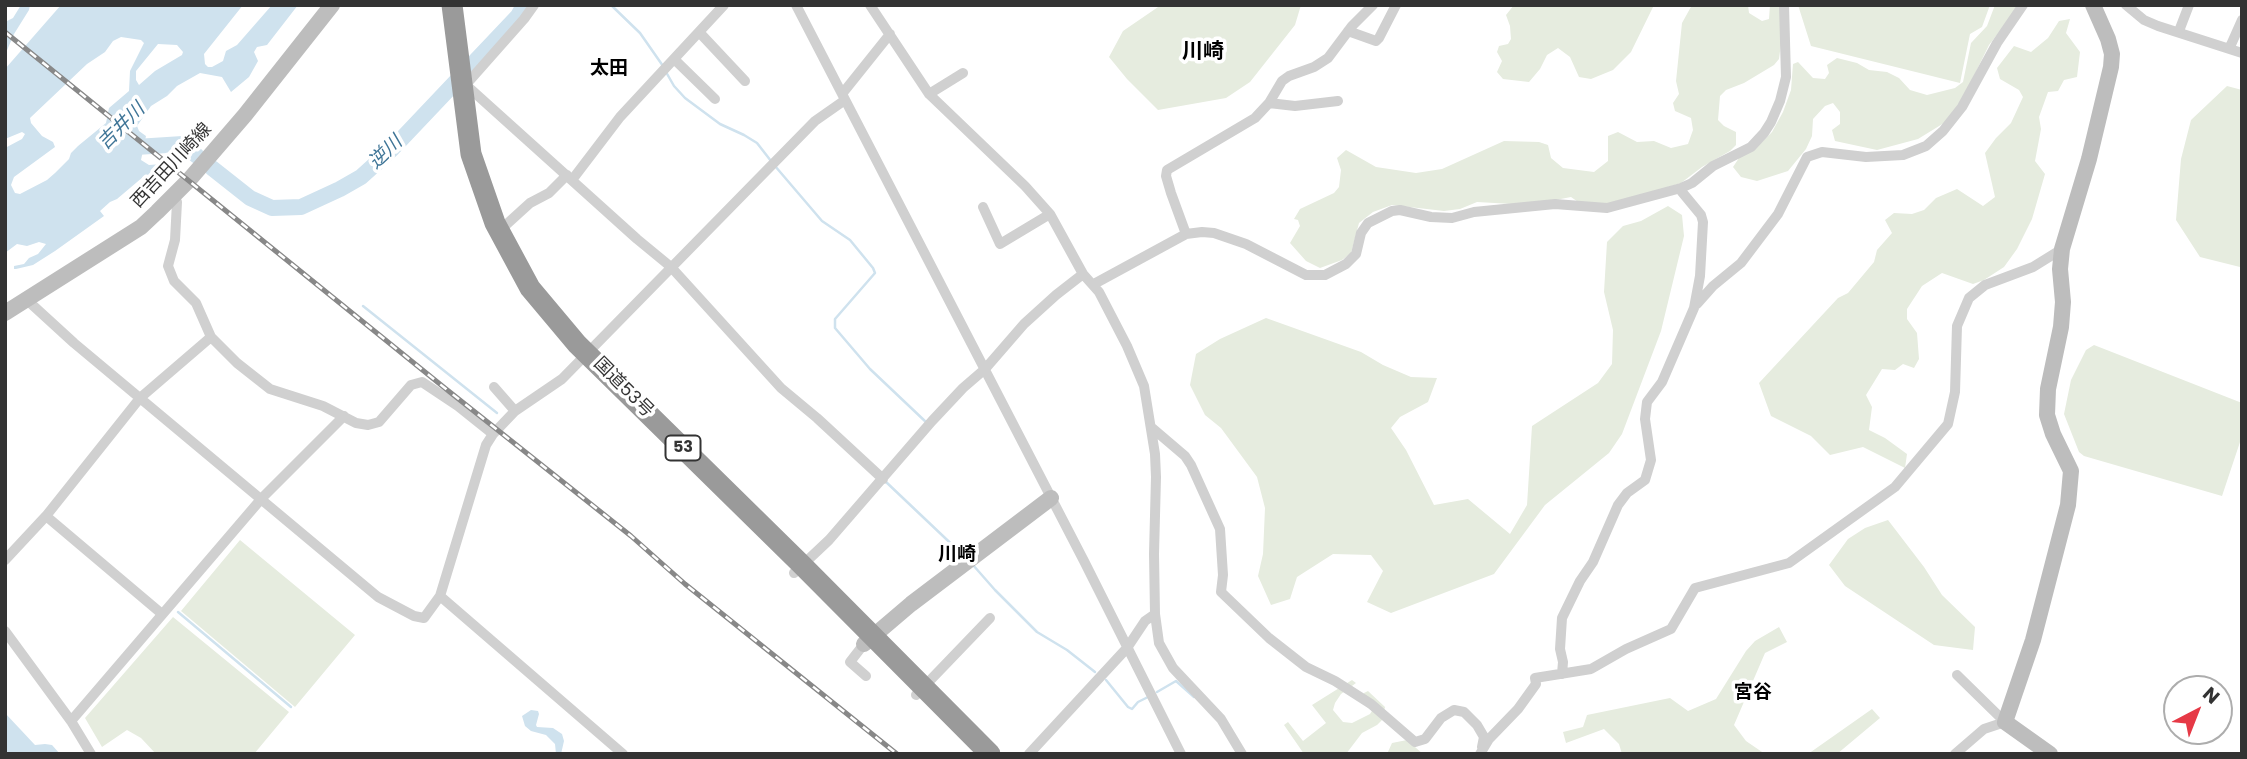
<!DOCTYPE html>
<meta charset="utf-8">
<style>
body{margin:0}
#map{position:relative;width:2247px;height:759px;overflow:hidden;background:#fff;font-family:Poppins,sans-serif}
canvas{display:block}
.frame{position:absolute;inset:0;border:7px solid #333;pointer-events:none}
.north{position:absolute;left:2163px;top:675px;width:70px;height:70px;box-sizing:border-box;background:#fff;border:2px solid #adadad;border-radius:50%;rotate:42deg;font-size:19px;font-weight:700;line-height:28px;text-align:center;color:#333}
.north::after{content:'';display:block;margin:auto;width:24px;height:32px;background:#e63946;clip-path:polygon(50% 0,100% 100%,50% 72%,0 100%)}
</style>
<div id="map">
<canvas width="2247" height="759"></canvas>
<div class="frame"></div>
<div class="north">N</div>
</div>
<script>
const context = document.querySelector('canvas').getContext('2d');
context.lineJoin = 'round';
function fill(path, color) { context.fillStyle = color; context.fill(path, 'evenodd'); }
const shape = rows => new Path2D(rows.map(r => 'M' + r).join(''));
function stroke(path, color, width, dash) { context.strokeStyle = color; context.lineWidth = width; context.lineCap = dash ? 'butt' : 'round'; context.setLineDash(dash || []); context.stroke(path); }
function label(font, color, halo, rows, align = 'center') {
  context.font = font + ' Poppins,"Noto Sans JP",sans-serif'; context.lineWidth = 7; context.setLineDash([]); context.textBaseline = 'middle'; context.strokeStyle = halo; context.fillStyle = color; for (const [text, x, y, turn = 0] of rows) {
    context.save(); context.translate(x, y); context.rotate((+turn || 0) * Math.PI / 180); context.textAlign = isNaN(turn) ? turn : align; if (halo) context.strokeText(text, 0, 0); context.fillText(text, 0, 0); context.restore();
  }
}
fill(shape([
 [1161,5,1301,5,1295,25,1250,82,1226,98,1158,110,1127,79,1109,57,1123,31],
 [1514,5,1654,5,1631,52,1613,70,1591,79,1579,77,1570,57,1558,48,1547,55,1540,69,1529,82,1503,79,1497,72,1502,61,1497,52,1499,46,1508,44,1511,39,1510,26,1506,15],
 [1692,5,1748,5,1749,13,1762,21,1769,19,1770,5,1780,5,1782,36,1779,59,1774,65,1744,83,1726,90,1720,96,1718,120,1724,126,1736,132,1736,145,1730,151,1702,167,1681,183,1609,205,1581,204,1571,197,1530,205,1477,202,1460,209,1444,211,1392,205,1373,212,1359,223,1351,253,1342,260,1320,268,1306,261,1290,243,1300,226,1298,220,1294,219,1300,209,1334,193,1339,187,1341,170,1337,158,1346,150,1376,167,1416,173,1442,169,1504,141,1539,142,1548,145,1551,158,1563,168,1594,172,1608,161,1608,136,1618,132,1637,142,1654,141,1671,148,1688,144,1693,130,1691,118,1675,111,1673,103,1679,94,1676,81,1682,23],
 [1798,5,1990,5,1982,27,1970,34,1960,83,1811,46],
 [1995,5,2020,5,1989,45,1960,104,1944,123,1918,139,1877,150,1835,141,1832,130,1840,124,1840,112,1833,103,1825,106,1813,119,1812,136,1806,149,1788,171,1757,181,1741,177,1733,167,1739,158,1758,146,1772,132,1783,112,1791,90,1793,64,1798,62,1813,78,1825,79,1829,73,1827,65,1837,58,1857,63,1869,70,1887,72,1899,78,1910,90,1927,95,1955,88,1963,82,1971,43,1987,26],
 [2070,19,2066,33,2080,52,2077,77,2064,80,2058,91,2048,92,2039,117,2041,129,2035,161,2045,174,2032,219,2017,249,2004,267,1984,280,1973,284,1942,273,1922,286,1907,309,1907,319,1917,333,1919,359,1914,368,1903,364,1895,370,1882,369,1866,395,1872,407,1869,430,1885,438,1907,454,1905,468,1863,447,1830,455,1811,436,1771,416,1759,383,1838,298,1848,293,1874,262,1877,250,1892,233,1885,220,1894,213,1912,214,1924,210,1936,198,1957,189,1983,206,1995,197,1985,153,1996,138,2011,123,2023,97,2019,90,2000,79,1997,68,2014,46,2031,52,2048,38,2059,21],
 [2227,86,2242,90,2240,267,2200,257,2176,220,2181,159,2191,120],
 [1668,206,1682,215,1684,236,1661,331,1622,434,1609,453,1545,505,1494,574,1391,613,1367,602,1383,571,1371,555,1333,554,1297,577,1290,599,1271,605,1258,576,1263,554,1265,508,1257,477,1221,428,1205,415,1190,385,1196,354,1220,339,1266,318,1361,352,1383,365,1411,377,1437,378,1428,402,1400,417,1391,428,1406,450,1434,505,1468,499,1510,534,1527,505,1532,426,1598,383,1612,364,1613,330,1604,292,1607,242,1623,226,1641,221],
 [2094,345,2242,403,2242,436,2222,496,2084,456,2079,452,2064,414,2071,380,2086,350],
 [1888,520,1924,567,1942,595,1975,627,1973,650,1934,645,1845,586,1829,565,1848,539,1865,528],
 [240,540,355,635,295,707,181,611],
 [173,617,289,712,254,754,156,754,141,738,127,730,102,747,85,718],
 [1779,627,1787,642,1765,653,1734,725,1746,741,1765,754,1622,754,1619,744,1604,729,1566,743,1563,732,1583,727,1587,715,1670,698,1688,711,1716,699,1746,651,1755,641],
 [1352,680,1356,683,1341,694,1335,703,1333,710,1343,722,1352,723,1370,714,1372,711,1362,703,1364,693,1368,691,1385,707,1382,720,1377,725,1362,733,1346,754,1304,754,1284,725,1288,722,1303,741,1326,723,1312,705],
 [1872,709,1880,718,1837,754,1808,754],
 [1407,740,1423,754,1387,754,1392,743]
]), '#e6ecdf');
fill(shape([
 [21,5,30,5,29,10,14,34,5,55,5,22,13,18],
 [61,5,243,5,204,54,205,64,208,67,212,67,223,61,226,51,237,45,272,5,298,5,267,45,257,47,254,52,258,61,249,77,231,92,222,77,200,73,177,86,167,96,151,106,137,126,139,131,146,136,141,160,149,165,162,164,162,166,151,177,143,177,117,199,110,202,100,211,104,216,55,251,33,265,16,269,14,269,14,266,24,264,29,258,38,254,46,244,39,242,27,246,17,244,5,253,5,148,22,139,25,134,22,132,5,139,5,69],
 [121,37,141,40,144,43,130,71,129,91,109,108,106,123,78,146,71,153,69,159,55,173,47,180,20,194,15,193,11,185,14,177,55,147,53,142,42,136,31,123,30,118,87,64,105,52,113,41],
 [158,44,177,45,183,52,182,55,155,71,139,85,136,80,136,71],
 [531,710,538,711,539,714,536,725,537,727,553,728,562,734,564,741,561,754,556,754,555,744,546,735,531,731,525,726,522,716],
 [5,713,35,745,45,744,52,745,60,754,5,754]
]), '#cfe2ee');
stroke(shape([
 [611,5,640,33,663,66],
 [666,72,674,86,685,98,720,124,744,135,757,143,771,161],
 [775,166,822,221,850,240,873,268,875,273,835,319,835,328,870,369,927,423],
 [363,306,497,413],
 [885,481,963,555],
 [973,565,995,590,1037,632,1067,650,1095,672],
 [178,612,291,707],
 [1106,680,1128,707,1132,709,1138,702,1148,697],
 [1157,692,1176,681,1194,697]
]), '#cfe2ee', 2.5);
stroke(shape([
 [123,143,136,147,183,144,197,156],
 [212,168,250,198,272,208,301,207,340,189,361,177,392,149,518,16,524,5]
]), '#cfe2ee', 16);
stroke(shape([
 [796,5,1084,561,1181,754],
 [870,5,929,94,1025,186,1050,214,1083,274,1099,292,1127,346,1144,386,1155,454,1156,477,1154,554,1155,614,1159,643,1173,668,1221,719,1242,754],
 [2126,5,2144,20,2158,26,2242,53],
 [1348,31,1376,41,1379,38,1396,5],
 [2179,31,2189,5],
 [699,32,745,81],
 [2230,47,2242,20],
 [674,59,715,99],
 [466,85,637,239,671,267,781,388,817,418,883,479],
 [463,88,524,19,534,5],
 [842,94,890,34],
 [929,94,963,73],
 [1269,103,1295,106,1338,101],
 [572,180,620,117,724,5],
 [173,196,177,202,175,240,168,266,174,281,196,303,211,337,237,363,270,389,323,406,356,423,368,425,379,422,411,385,422,382,458,406,493,434],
 [983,207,1000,244,1050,214],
 [497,233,530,203,549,193,567,175],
 [1186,234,1171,193,1166,176,1167,170,1255,118,1269,103,1282,81,1289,76,1314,67,1328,58,1352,26,1373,5],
 [1094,284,1186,234,1202,232,1214,233,1246,244,1306,275,1325,275,1346,264,1356,254,1361,233,1368,223,1392,211,1400,210,1431,217,1452,218,1474,212,1555,204,1607,208,1681,188,1692,183,1713,166,1751,147,1764,133,1771,122,1780,101,1786,77,1784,5],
 [27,300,74,343,378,597,414,616,424,618,440,596,486,445,493,434,515,411,562,379,815,121,845,100],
 [1697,304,1713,286,1741,263,1778,214,1807,157,1822,152,1866,157,1903,155,1926,146,1943,131,1962,107,1997,43,2023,5],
 [494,387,515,411],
 [1151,427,1185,456,1191,465,1220,529,1223,575,1221,592,1269,638,1306,667,1335,681,1371,704,1415,742,1425,739,1441,718,1454,710,1464,712,1477,725,1484,737,1482,747],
 [46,516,162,614],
 [5,560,46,516,140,398,211,337],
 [794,573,829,540,932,421,963,388,985,369,1024,324,1056,295,1083,274],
 [440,596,623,754],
 [5,631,71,721,91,754],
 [864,644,850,662,866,676],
 [1562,674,1563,662,1560,649,1562,618,1580,581,1593,562,1618,505,1627,493,1645,480,1651,460,1645,419,1647,402,1662,382,1694,308,1700,276,1703,222,1701,215,1682,192,1681,188],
 [916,695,990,618],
 [71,721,262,498,344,416],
 [1029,754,1127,648,1145,621,1155,614],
 [1480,754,1489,739,1518,709,1536,684,1535,678,1591,669,1626,649,1671,629,1695,588,1789,563,1895,487,1948,424,1955,392,1957,326,1969,298,1985,285,2033,267,2062,249],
 [1955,754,1984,729,2005,722,1957,675]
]), '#d0d0d0', 10);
stroke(shape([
 [5,313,141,227,157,212,189,180,245,115,332,5],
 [864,644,911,604,1051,498],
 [2050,754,2005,722,2033,640,2068,505,2071,471,2053,434,2047,415,2048,389,2061,327,2063,302,2060,269,2062,249,2089,159,2111,67,2112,54,2108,39,2093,5]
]), '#bdbdbd', 16);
stroke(shape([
 [452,5,471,154,495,223,530,288,577,344,802,565,990,754]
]), '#9a9a9a', 21);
const rail = shape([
 [5,32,446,389,631,536,685,584,897,754]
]);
stroke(rail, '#888', 5);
stroke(rail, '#fff', 2.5, [8]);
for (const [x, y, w] of [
 [683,448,35]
]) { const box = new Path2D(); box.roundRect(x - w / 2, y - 12.5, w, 25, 5); context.fillStyle = '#fff'; context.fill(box); stroke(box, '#333', 2); }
label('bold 16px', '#333', null, [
 ["53",683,448]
]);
label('18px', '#333', '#fff', [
 ["西吉田川崎線",172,166,-47],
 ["国道53号",623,388,45]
]);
label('bold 19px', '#000', '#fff', [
 ["太田",609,69],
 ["川崎",957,555],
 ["宮谷",1753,693]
]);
label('italic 19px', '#3f7597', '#fff', [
 ["吉井川",122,127,-45],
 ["逆川",386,153,-44]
]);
label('bold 21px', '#000', '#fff', [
 ["川崎",1203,53]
]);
</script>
